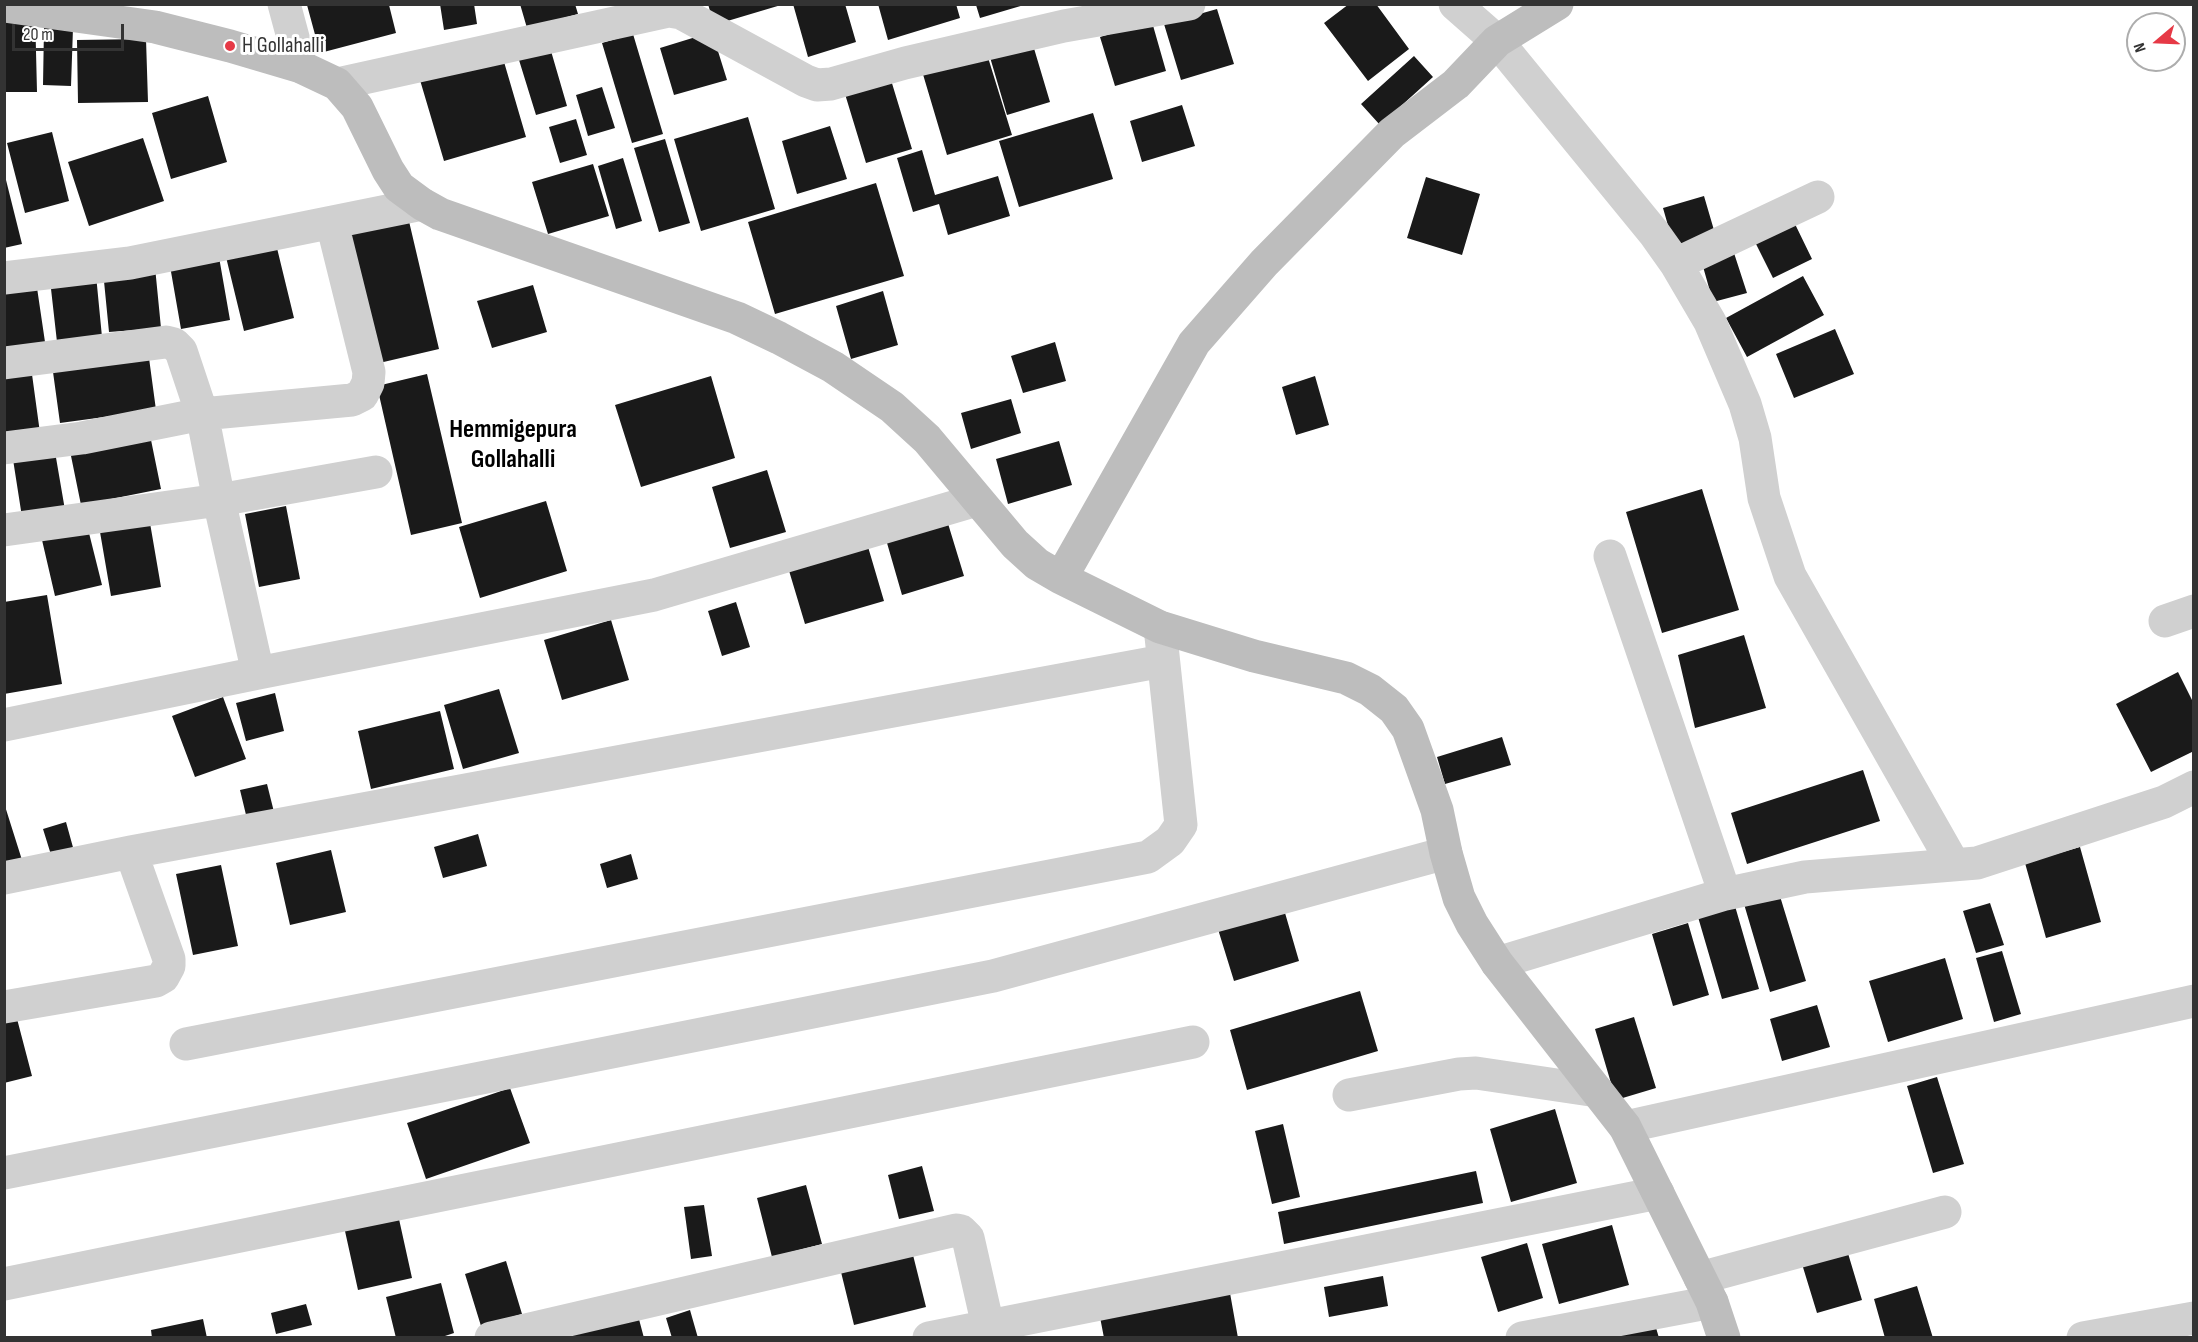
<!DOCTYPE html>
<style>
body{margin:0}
#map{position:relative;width:2198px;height:1342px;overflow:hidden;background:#fff;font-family:"Sofia Sans Condensed",sans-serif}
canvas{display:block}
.frame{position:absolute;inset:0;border:6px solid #333;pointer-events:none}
.north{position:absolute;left:2126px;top:12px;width:60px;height:60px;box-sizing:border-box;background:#fff;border:2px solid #adadad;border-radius:50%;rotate:251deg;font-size:16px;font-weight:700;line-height:24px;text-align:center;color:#333}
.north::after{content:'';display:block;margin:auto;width:21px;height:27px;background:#e63946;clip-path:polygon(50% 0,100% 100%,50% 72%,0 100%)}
.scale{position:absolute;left:12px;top:24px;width:112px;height:27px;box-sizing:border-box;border:3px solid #333;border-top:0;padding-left:8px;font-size:18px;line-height:21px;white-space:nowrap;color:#333;-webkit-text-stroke:4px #fff;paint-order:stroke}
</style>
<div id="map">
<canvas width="2198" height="1342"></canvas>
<div class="frame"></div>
<div class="north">N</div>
<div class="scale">20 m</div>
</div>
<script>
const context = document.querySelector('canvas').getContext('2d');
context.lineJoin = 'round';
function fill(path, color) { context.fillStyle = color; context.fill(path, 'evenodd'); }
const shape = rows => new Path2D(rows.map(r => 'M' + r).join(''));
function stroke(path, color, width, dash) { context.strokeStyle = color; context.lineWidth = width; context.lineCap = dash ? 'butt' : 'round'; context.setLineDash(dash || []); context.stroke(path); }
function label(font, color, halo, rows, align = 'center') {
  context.font = font + ' "Sofia Sans Condensed",sans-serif'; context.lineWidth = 6; context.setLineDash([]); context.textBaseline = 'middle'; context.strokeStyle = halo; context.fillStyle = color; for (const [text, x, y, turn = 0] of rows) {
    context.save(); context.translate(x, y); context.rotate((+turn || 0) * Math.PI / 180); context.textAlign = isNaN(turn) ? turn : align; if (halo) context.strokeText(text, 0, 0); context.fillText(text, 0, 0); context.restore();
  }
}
fill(shape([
 [440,4,474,4,477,24,444,30],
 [520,4,575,4,578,14,527,28],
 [708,4,781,4,781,5,714,25],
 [793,4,845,4,856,42,808,57],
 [878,4,956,4,960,18,888,40],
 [1349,4,1376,4,1409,49,1368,81,1324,23],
 [307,5,389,5,396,33,320,53],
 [976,5,1024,5,980,18],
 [1217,9,1234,64,1181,80,1164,24],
 [35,11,37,92,4,92,4,12],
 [1152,22,1166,71,1115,86,1100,37],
 [44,27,73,28,71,86,43,85],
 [712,32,727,80,674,95,660,48],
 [633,34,663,134,632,143,602,43],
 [1030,35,1050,102,1007,115,987,47],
 [146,39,148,102,78,103,77,40],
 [551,51,567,106,536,115,519,60],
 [986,51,1012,135,947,155,922,71],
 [502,55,526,137,444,161,420,80],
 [1414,56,1433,77,1380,125,1361,104],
 [891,80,912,149,866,163,845,94],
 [602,87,615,128,588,136,576,95],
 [208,96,227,162,171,179,152,113],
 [1182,105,1195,146,1142,162,1130,121],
 [1093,113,1113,179,1019,207,999,141],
 [748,117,775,209,701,231,674,139],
 [576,119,587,155,560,163,549,127],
 [830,126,847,179,797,194,782,141],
 [52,132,69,201,25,213,7,143],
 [143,138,164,201,89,226,68,162],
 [665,139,690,223,659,232,634,148],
 [922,150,935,195,998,176,1010,216,948,235,939,204,913,212,897,158],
 [623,158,642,221,616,229,598,166],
 [593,164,609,216,548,234,532,182],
 [4,172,22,244,4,248],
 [1426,177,1480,194,1462,255,1407,238],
 [876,183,904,276,775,314,748,222],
 [1704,196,1716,237,1675,250,1663,208],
 [408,217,439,349,375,364,344,231],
 [1795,224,1812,259,1773,278,1755,242],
 [276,244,294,318,244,331,226,257],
 [1734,253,1747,293,1713,302,1702,263],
 [219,257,230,320,181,329,170,266],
 [155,267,161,328,109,332,103,271],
 [96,275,102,337,57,342,50,280],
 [1803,276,1824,315,1747,357,1726,318],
 [36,281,45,342,4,348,4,285],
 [533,285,547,332,492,348,477,301],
 [883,291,898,345,851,359,836,306],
 [1835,329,1854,374,1794,398,1776,354],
 [1055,342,1066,381,1023,393,1011,356],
 [149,358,156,410,60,423,53,372],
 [31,367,40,433,5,437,4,371],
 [427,374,462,523,411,535,377,386],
 [711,376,735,458,641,487,615,405],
 [1315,376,1329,425,1296,435,1282,387],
 [1011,399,1021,433,971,449,961,413],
 [150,435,161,489,81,505,70,451],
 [1059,441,1072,485,1008,504,996,459],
 [54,446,65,510,22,517,12,453],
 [767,470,786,532,730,548,712,487],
 [1702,489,1739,610,1662,633,1626,512],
 [546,501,567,571,480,598,459,527],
 [286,506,300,579,259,587,245,514],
 [946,517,964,576,902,595,885,536],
 [150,523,161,587,111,596,100,532],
 [88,529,102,585,55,596,42,540],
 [866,540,884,601,805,624,787,564],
 [47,595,62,684,4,694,4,602],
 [736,602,750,647,722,656,708,611],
 [611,620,629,680,562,700,544,640],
 [1744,635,1766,708,1695,728,1678,655],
 [2178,672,2194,704,2194,751,2151,772,2116,704],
 [499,689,519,753,463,769,444,705],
 [275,693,284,731,246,741,236,703],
 [223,697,246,759,195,777,172,716],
 [440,711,454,769,371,789,358,731],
 [1502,737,1511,765,1445,784,1437,757],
 [1863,770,1880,821,1747,864,1731,813],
 [267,784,274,812,247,819,240,790],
 [4,803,22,860,4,866],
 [66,822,74,851,52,858,43,829],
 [478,834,487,866,443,878,434,847],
 [2080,847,2101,922,2046,938,2025,863],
 [331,850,346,912,290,925,276,863],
 [631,854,638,879,607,888,600,864],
 [221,865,238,946,193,955,176,874],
 [1779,893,1806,981,1770,992,1744,904],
 [1990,903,2004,945,1976,953,1963,911],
 [1283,906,1299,961,1234,981,1217,926],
 [1735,906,1759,989,1722,999,1698,917],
 [1688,923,1709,995,1673,1006,1652,934],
 [2002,951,2021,1014,1994,1022,1976,958],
 [1945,958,1963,1019,1888,1042,1869,981],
 [1360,991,1378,1051,1247,1090,1230,1030],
 [1817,1005,1830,1047,1782,1061,1770,1019],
 [16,1015,32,1076,4,1083,4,1018],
 [1634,1017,1656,1088,1616,1100,1595,1029],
 [1937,1077,1964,1164,1933,1173,1907,1086],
 [510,1088,530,1143,426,1179,407,1123],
 [1555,1109,1577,1183,1511,1202,1490,1129],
 [1283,1124,1300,1197,1272,1204,1255,1131],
 [922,1166,934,1211,899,1219,888,1175],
 [1476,1171,1483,1203,1284,1244,1278,1212],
 [806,1185,822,1244,772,1257,757,1198],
 [704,1205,712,1256,691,1259,684,1207],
 [397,1210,412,1278,358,1290,343,1222],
 [1612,1225,1629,1285,1559,1304,1542,1244],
 [1527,1243,1543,1298,1498,1312,1481,1257],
 [1847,1250,1862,1300,1817,1313,1802,1264],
 [913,1255,926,1307,854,1325,841,1272],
 [506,1261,522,1314,481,1326,465,1274],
 [1383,1276,1388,1306,1329,1317,1324,1287],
 [441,1283,454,1333,439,1338,396,1338,386,1297],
 [1917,1286,1933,1338,1885,1338,1874,1299],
 [1230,1293,1238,1338,1104,1338,1100,1317],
 [306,1304,312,1325,276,1334,271,1313],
 [636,1308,644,1338,537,1338],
 [690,1310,698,1338,672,1338,666,1318],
 [1652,1314,1659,1338,1567,1338],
 [203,1319,207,1338,152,1338,151,1330]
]), '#1a1a1a');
stroke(shape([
 [284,4,301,67],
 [1455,4,1497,41,1654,233,1676,264,1710,322,1745,404,1755,438,1764,498,1790,576,1954,865],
 [337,84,669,11,681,13,806,81,817,85,831,84,905,63,1064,26,1189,4],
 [1676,264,1818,197],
 [4,278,130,263,422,204],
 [4,363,166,342,174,344,181,351,202,414,219,500,258,673],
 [4,448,82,438,202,414,352,400,362,395,368,383,369,372,332,223],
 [4,530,219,500,376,472],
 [1610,556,1725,894],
 [2165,621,2194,611],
 [4,725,258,673,654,595,977,500],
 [4,878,131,852,1163,661],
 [1497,963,1725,894,1805,877,1977,863,2164,802,2194,787],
 [4,1007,156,981,163,977,169,966,169,959,131,852],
 [186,1044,1148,857,1170,841,1181,825,1160,627],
 [1349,1095,1459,1074,1476,1073,1597,1091],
 [1625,1127,2194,1001],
 [4,1173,993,976,1446,853],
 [1700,1278,1945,1212],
 [4,1284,1193,1042],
 [491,1338,956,1230,961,1231,968,1238,988,1326],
 [929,1338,1658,1193],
 [1522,1338,1712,1302],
 [2083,1338,2194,1318]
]), '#d0d0d0', 33);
stroke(shape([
 [4,6,155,27,230,46,301,67,337,84,357,107,388,170,399,187,422,204,440,214,737,318,779,338,833,367,892,407,927,439,1015,544,1037,564,1061,578,1160,627,1254,656,1346,678,1370,690,1394,709,1408,729,1437,810,1446,853,1459,898,1472,924,1497,963,1625,1127,1712,1302,1724,1338],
 [1061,578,1194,343,1264,263,1392,133,1456,84,1497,41,1557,4]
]), '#bdbdbd', 33);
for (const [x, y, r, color] of [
 [230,46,6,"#e63946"]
]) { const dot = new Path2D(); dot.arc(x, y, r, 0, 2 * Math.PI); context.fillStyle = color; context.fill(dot); stroke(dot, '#fff', 2); }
label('22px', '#333', '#fff', [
 ["H Gollahalli",242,46]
], 'left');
label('bold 26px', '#000', '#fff', [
 ["Hemmigepura",513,430],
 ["Gollahalli",513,460]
]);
</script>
